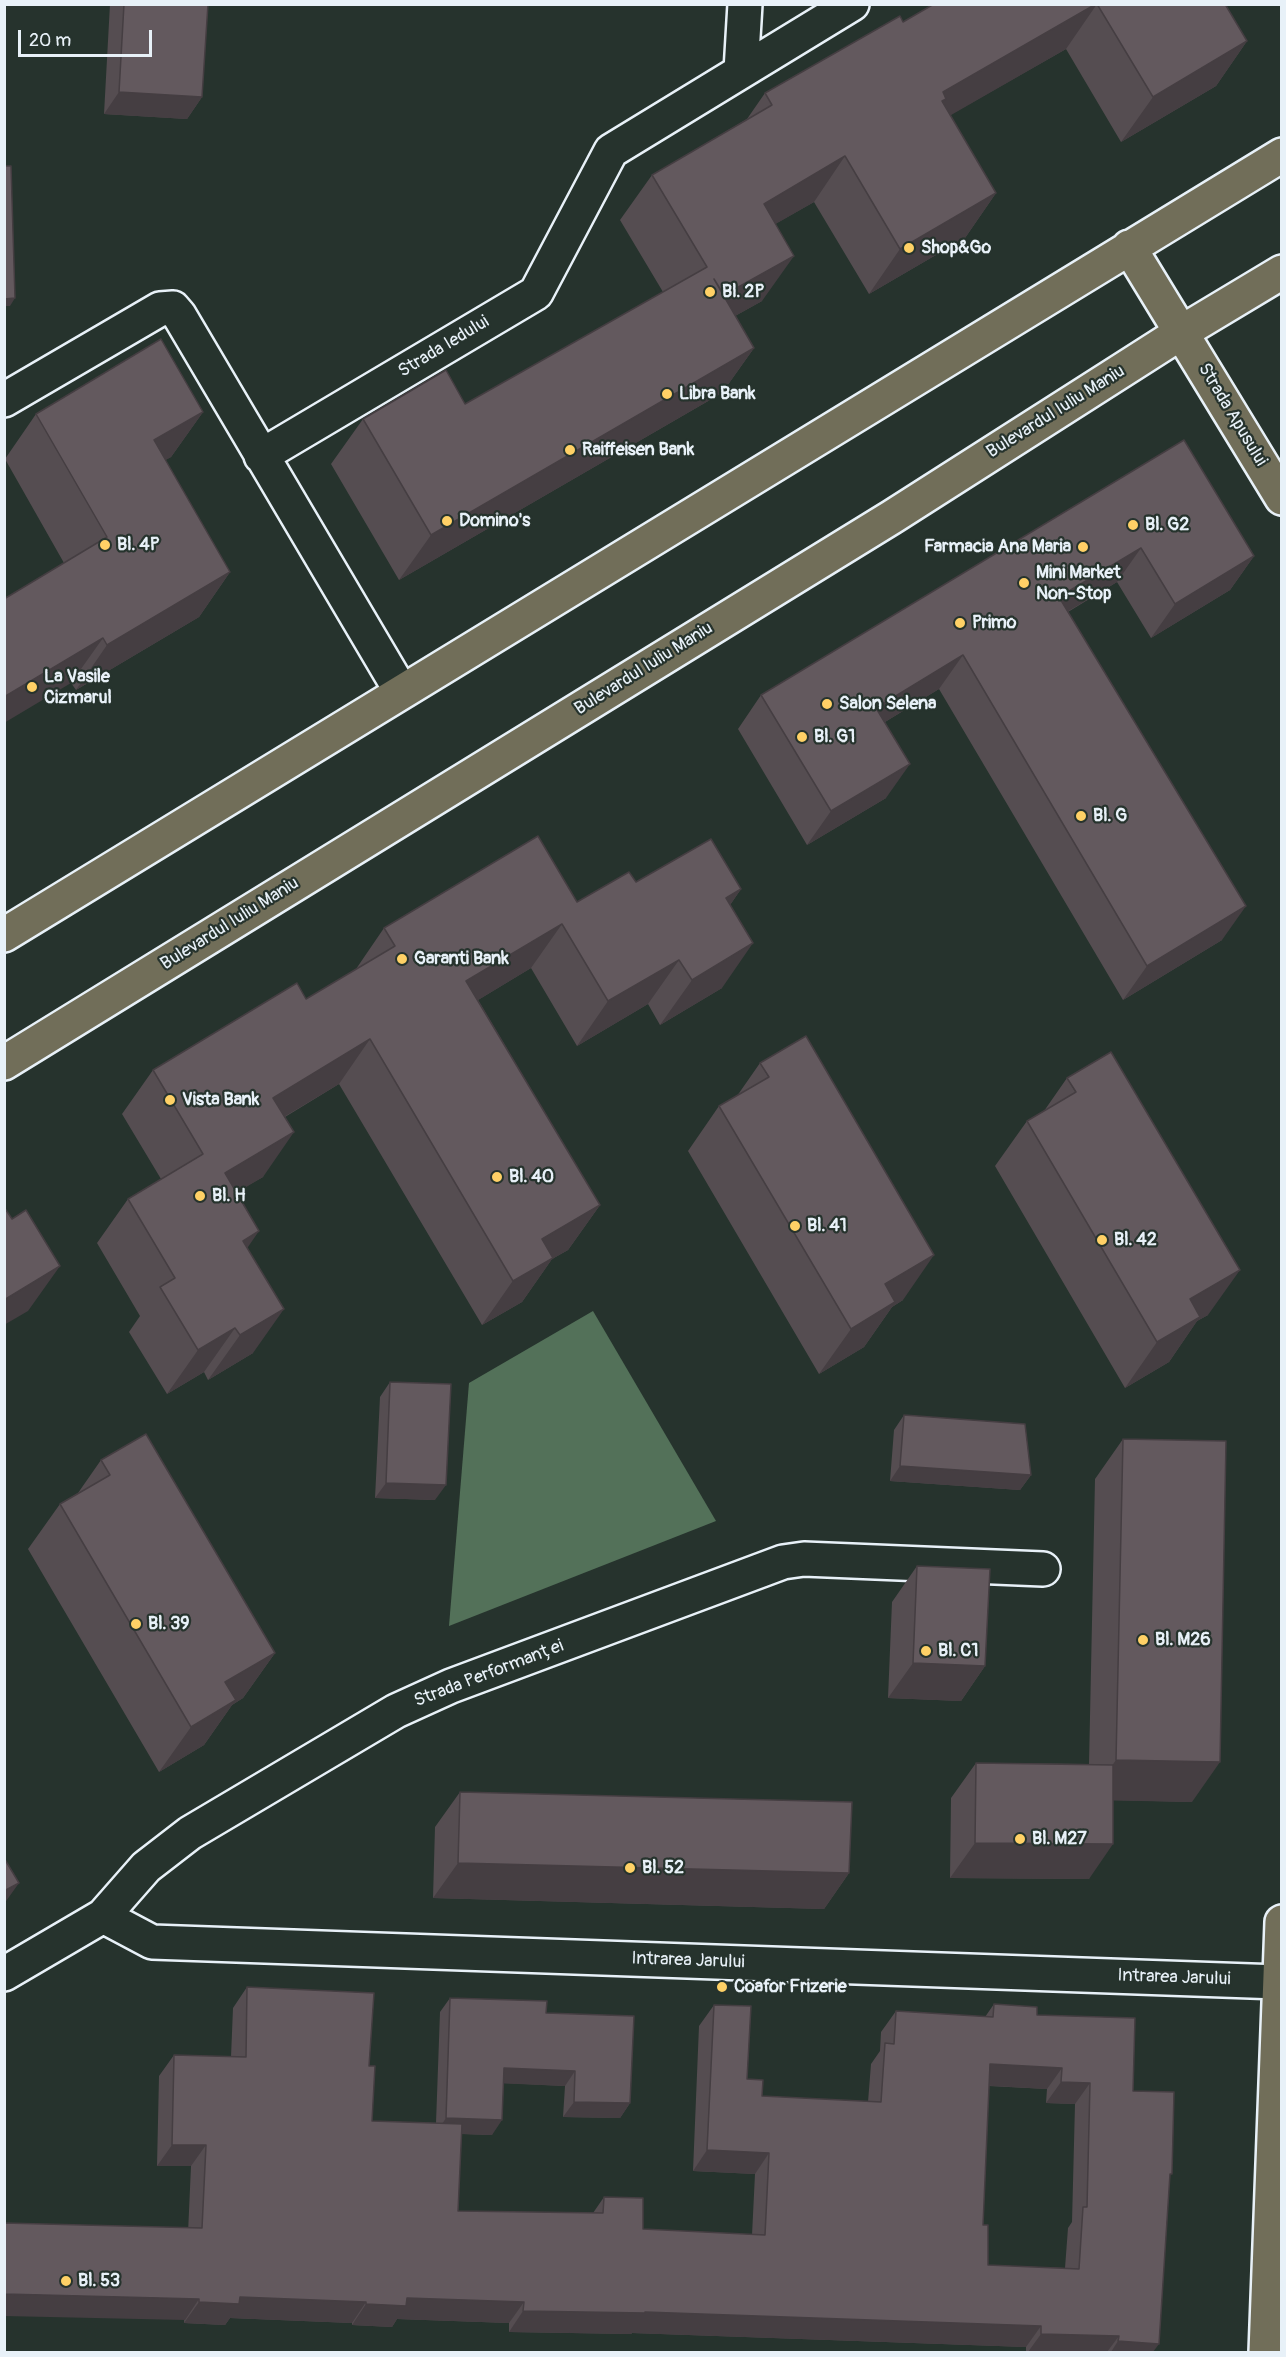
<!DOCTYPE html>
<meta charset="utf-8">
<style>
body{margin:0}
#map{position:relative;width:1286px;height:2357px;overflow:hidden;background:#26332d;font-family:Pangolin,sans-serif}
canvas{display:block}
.frame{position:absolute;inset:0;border:6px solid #e8f1f8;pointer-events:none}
.scale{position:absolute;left:18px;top:30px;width:134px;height:27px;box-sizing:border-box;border:3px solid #e8f1f8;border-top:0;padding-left:8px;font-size:18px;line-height:21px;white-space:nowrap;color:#e8f1f8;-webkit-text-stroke:4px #26332d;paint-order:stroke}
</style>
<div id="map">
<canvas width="1286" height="2357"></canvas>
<div class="frame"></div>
<div class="scale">20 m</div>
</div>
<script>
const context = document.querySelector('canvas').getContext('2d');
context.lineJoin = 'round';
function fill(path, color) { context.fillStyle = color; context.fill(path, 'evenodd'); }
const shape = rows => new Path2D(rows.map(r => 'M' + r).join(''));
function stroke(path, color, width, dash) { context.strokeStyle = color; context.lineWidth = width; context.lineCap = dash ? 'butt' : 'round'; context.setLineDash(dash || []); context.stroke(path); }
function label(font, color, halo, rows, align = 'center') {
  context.font = font + ' Pangolin,sans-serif'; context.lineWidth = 4.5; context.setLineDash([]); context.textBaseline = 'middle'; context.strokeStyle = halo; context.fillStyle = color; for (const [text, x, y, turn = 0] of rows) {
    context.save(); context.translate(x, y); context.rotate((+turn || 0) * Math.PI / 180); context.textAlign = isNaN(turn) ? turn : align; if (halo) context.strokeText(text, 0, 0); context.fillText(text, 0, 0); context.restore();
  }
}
fill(shape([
 [593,1311,716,1521,449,1626,469,1383]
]), '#537159');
const minor = shape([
 [741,71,745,4],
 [4,400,160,309,173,308,179,315,401,691],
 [261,456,536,293,611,151,852,4],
 [103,1916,152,1942,1279,1982],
 [4,1974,103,1916,146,1867,190,1833,396,1711,451,1686,783,1562,804,1559,1043,1569]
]);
const major = shape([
 [1129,247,1282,498],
 [4,935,1282,155],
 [4,1063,892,517,1182,332,1282,272],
 [1266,2352,1282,1922]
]);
stroke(minor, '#e8f1f8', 38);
stroke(major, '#e8f1f8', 38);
stroke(minor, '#26332d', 33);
stroke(major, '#716e59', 33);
fill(shape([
 [110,4,208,4,202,97,187,119,104,114],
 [934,4,1225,4,1247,41,1216,86,1121,142,1066,49,950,115,996,193,965,238,869,294,814,202,775,224,762,301,735,316,754,348,722,393,399,580,331,464,363,419,465,404,663,292,620,220,652,175,747,119,765,93,903,22],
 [203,412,171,457,165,460,230,572,199,617,76,690,71,683,64,563,5,459,36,414],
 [1184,440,1254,556,1230,590,1151,638,1117,582,1068,612,1222,940,1123,1000,939,689,885,722,886,798,807,845,738,729,761,695],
 [636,882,741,889,730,905,722,988,660,1025,648,1004,577,1046,531,968,478,1000,600,1205,568,1250,552,1259,522,1302,482,1325,339,1084,285,1117,263,1177,236,1192,247,1249,253,1353,208,1380,204,1372,167,1394,129,1332,140,1316,97,1243,128,1199,161,1179,122,1114,153,1070,306,999,356,969,384,928,577,902],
 [760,1063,903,1300,892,1307,864,1347,819,1374,688,1151,719,1106,737,1096],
 [1067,1078,1208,1315,1197,1321,1169,1362,1125,1388,995,1166,1027,1121,1044,1111],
 [390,1382,435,1500,375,1498,380,1397],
 [904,1415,1031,1475,1020,1490,890,1481,894,1430],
 [1123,1439,1192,1802,1113,1800,1089,1879,950,1878,951,1798,976,1763,1089,1764,1095,1479],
 [101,1460,275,1653,243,1698,232,1705,204,1745,159,1772,28,1549,60,1504,78,1493],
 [917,1566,985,1666,961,1701,888,1698,892,1602],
 [460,1792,849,1873,824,1909,433,1898,435,1827],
 [247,1987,369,2066,372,2121,436,2123,440,2012,450,1998,546,2013,630,2103,620,2118,563,2117,565,2086,503,2083,492,2135,461,2134,458,2211,593,2213,604,2197,643,2229,752,2235,755,2174,693,2171,699,2026,714,2005,747,2079,762,2096,868,2102,871,2064,880,2051,881,2032,896,2011,985,2017,994,2004,1037,2015,1133,2091,1170,2176,1153,2352,1026,2352,1026,2347,632,2333,631,2334,509,2332,509,2323,397,2319,392,2327,352,2325,352,2323,230,2318,225,2325,184,2323,191,2166,157,2166,159,2076,174,2055,231,2057,233,2008],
 [989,2086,1047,2089,1046,2103,1075,2104,1072,2222,1068,2228,1065,2268,988,2265,983,2225]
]), '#554d51');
fill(shape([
 [1097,4,1066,49,925,130,943,92],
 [1247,41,1216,86,1121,142,1153,97],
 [119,92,202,97,187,119,104,114],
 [845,156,814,202,732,249,764,204],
 [996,193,965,238,869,294,900,249],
 [794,256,762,301,692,340,724,295],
 [15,298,10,306,4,306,4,299],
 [754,348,722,393,399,580,431,535],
 [203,412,171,457,122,485,154,440],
 [1141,548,1117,582,1035,631,1059,597],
 [1254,556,1230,590,1151,638,1175,604],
 [230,572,199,617,76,690,107,645],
 [103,638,71,683,4,723,4,697],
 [963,655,939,689,852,742,876,708],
 [910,764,886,798,807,845,831,811],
 [741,889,710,934,726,898],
 [1246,906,1222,940,1123,1000,1147,966],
 [562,924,531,968,435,1026,466,981],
 [753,943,722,988,660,1025,692,980],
 [679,960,648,1004,577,1046,608,1001],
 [370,1039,339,1084,242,1142,273,1098],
 [294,1132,263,1177,194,1218,225,1173],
 [600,1205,568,1250,552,1259,522,1302,482,1325,542,1239],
 [259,1231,228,1276,243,1241],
 [934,1255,903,1300,892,1307,864,1347,819,1374,851,1329,885,1284],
 [60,1266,28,1311,4,1325,4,1300],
 [1240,1270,1208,1315,1197,1321,1169,1362,1125,1388,1157,1342,1190,1299],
 [284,1309,253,1353,208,1380,240,1335],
 [235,1328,204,1372,167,1394,198,1350],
 [900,1466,1031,1475,1020,1490,890,1481],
 [386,1483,446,1485,435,1500,375,1498],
 [275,1653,243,1698,232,1705,204,1745,159,1772,191,1727,225,1682],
 [913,1663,985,1666,961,1701,888,1698],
 [1116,1760,1220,1762,1192,1802,1088,1800],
 [975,1843,1113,1844,1089,1879,950,1878],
 [458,1863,849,1873,824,1909,433,1898],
 [19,1883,4,1904,4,1891],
 [990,2064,1062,2068,1047,2089,976,2085],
 [504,2068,575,2071,565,2086,494,2083],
 [1061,2082,1090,2083,1075,2104,1046,2103],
 [574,2102,630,2103,620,2118,563,2117],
 [446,2118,502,2120,492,2135,436,2133],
 [172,2145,206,2145,191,2166,157,2166],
 [707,2150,769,2153,755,2174,693,2171],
 [4,2294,199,2299,185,2320,4,2316],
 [240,2297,366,2302,352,2323,230,2318,225,2325,184,2323,199,2302],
 [407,2298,524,2302,509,2323,397,2319,392,2327,352,2325,366,2304],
 [523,2311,645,2312,1041,2326,1026,2347,632,2333,631,2334,509,2332],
 [1041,2334,1119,2336,1107,2352,1028,2352],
 [1118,2341,1159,2344,1153,2352,1111,2352]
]), '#453e42');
const building = shape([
 [124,4,208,4,202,97,119,92,124,4],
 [934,4,1096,4,943,92,946,99,942,101,996,193,900,249,845,156,764,204,794,256,724,295,714,279,754,348,431,535,363,419,446,370,465,404,707,267,652,175,772,105,765,93,900,16,903,22,934,4],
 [1097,4,1225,4,1247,41,1153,97,1097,4],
 [4,166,11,166,15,298,4,299,4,166],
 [161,339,203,412,154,440,230,572,107,645,103,638,4,697,4,599,107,537,36,414,161,339],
 [1184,440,1254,556,1175,604,1141,548,1059,597,1246,906,1147,966,963,655,876,708,910,764,831,811,761,695,1184,440],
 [538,836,577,902,629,872,636,882,711,839,741,889,726,898,753,943,692,980,679,960,608,1001,562,924,466,981,600,1205,542,1239,553,1258,513,1281,370,1039,273,1098,294,1132,225,1173,259,1231,243,1241,284,1309,240,1335,235,1328,198,1350,160,1287,175,1278,128,1199,203,1154,153,1070,297,983,306,999,395,946,384,928,538,836],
 [806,1036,934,1255,885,1284,895,1302,851,1329,719,1106,769,1077,760,1063,806,1036],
 [1111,1052,1240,1270,1190,1299,1200,1317,1157,1342,1027,1121,1076,1092,1067,1078,1111,1052],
 [4,1207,12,1219,26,1210,60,1266,4,1300,4,1207],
 [390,1382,451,1384,446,1485,386,1483,390,1382],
 [904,1415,1025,1424,1031,1475,900,1466,904,1415],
 [146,1434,275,1653,225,1682,236,1700,191,1727,60,1504,110,1475,101,1460,146,1434],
 [1123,1439,1226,1441,1220,1762,1116,1760,1123,1439],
 [917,1566,990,1569,985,1666,913,1663,917,1566],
 [976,1763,1113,1765,1113,1844,975,1843,976,1763],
 [460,1792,852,1802,849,1873,458,1863,460,1792],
 [4,1858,19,1883,4,1891,4,1858],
 [247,1987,374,1993,369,2066,375,2066,372,2121,462,2124,458,2211,603,2213,604,2197,643,2198,643,2229,765,2235,769,2153,707,2150,714,2005,751,2006,747,2079,763,2080,762,2096,881,2102,885,2043,894,2044,896,2011,993,2017,994,2004,1037,2007,1037,2015,1135,2018,1133,2091,1174,2092,1172,2174,1170,2174,1159,2344,1118,2341,1119,2336,1041,2334,1041,2326,645,2312,645,2313,523,2311,524,2302,407,2298,406,2306,366,2304,366,2302,240,2297,239,2304,199,2302,199,2299,4,2294,4,2223,202,2228,206,2145,172,2145,174,2055,246,2057,247,1987],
 [990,2064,1062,2068,1061,2082,1090,2083,1087,2207,1083,2207,1079,2269,988,2265,988,2225,983,2225,990,2064],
 [450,1998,547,2001,546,2013,634,2016,630,2103,574,2102,575,2071,504,2068,502,2120,446,2118,450,1998]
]);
fill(building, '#63595e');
stroke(building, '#453e42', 1.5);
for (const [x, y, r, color] of [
 [909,248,6,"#ffd166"],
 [710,292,6,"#ffd166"],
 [667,394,6,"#ffd166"],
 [570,450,6,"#ffd166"],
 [447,521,6,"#ffd166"],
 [1133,525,6,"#ffd166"],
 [105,545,6,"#ffd166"],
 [1083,547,6,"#ffd166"],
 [1024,583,6,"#ffd166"],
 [960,623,6,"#ffd166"],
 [32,687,6,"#ffd166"],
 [827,704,6,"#ffd166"],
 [802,737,6,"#ffd166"],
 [1081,816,6,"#ffd166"],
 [402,959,6,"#ffd166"],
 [170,1100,6,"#ffd166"],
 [497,1177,6,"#ffd166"],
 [200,1196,6,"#ffd166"],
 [795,1226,6,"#ffd166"],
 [1102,1240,6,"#ffd166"],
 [136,1624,6,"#ffd166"],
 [1143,1640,6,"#ffd166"],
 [926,1651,6,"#ffd166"],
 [1020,1839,6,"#ffd166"],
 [630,1868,6,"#ffd166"],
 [722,1987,6,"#ffd166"],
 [66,2281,6,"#ffd166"]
]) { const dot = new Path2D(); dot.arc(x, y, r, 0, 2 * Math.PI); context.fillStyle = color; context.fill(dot); stroke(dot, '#26332d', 2); }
label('bold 18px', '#e8f1f8', '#26332d', [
 ["Shop&Go",921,248],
 ["Bl. 2P",722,292],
 ["Libra Bank",679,394],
 ["Raiffeisen Bank",582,450],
 ["Domino's",459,521],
 ["Bl. G2",1145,525],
 ["Bl. 4P",117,545],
 ["Farmacia Ana Maria",1071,547,"right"],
 ["Mini Market",1036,573],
 ["Non-Stop",1036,594],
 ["Primo",972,623],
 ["La Vasile",44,677],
 ["Cizmarul",44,698],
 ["Salon Selena",839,704],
 ["Bl. G1",814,737],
 ["Bl. G",1093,816],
 ["Garanti Bank",414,959],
 ["Vista Bank",182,1100],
 ["Bl. 40",509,1177],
 ["Bl. H",212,1196],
 ["Bl. 41",807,1226],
 ["Bl. 42",1114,1240],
 ["Bl. 39",148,1624],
 ["Bl. M26",1155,1640],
 ["Bl. C1",938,1651],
 ["Bl. M27",1032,1839],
 ["Bl. 52",642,1868],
 ["Coafor Frizerie",734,1987],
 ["Bl. 53",78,2281]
], 'left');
label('18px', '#e8f1f8', '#26332d', [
 ["Strada Iedului",444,347,-31],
 ["Bulevardul Iuliu Maniu",1056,412,-32],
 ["Strada Apusului",1232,415,59],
 ["Bulevardul Iuliu Maniu",644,669,-32],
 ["Bulevardul Iuliu Maniu",230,924,-32],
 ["Strada Performanței",489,1674,-21],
 ["Intrarea Jarului",688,1961,2],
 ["Intrarea Jarului",1174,1978,2]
]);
</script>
